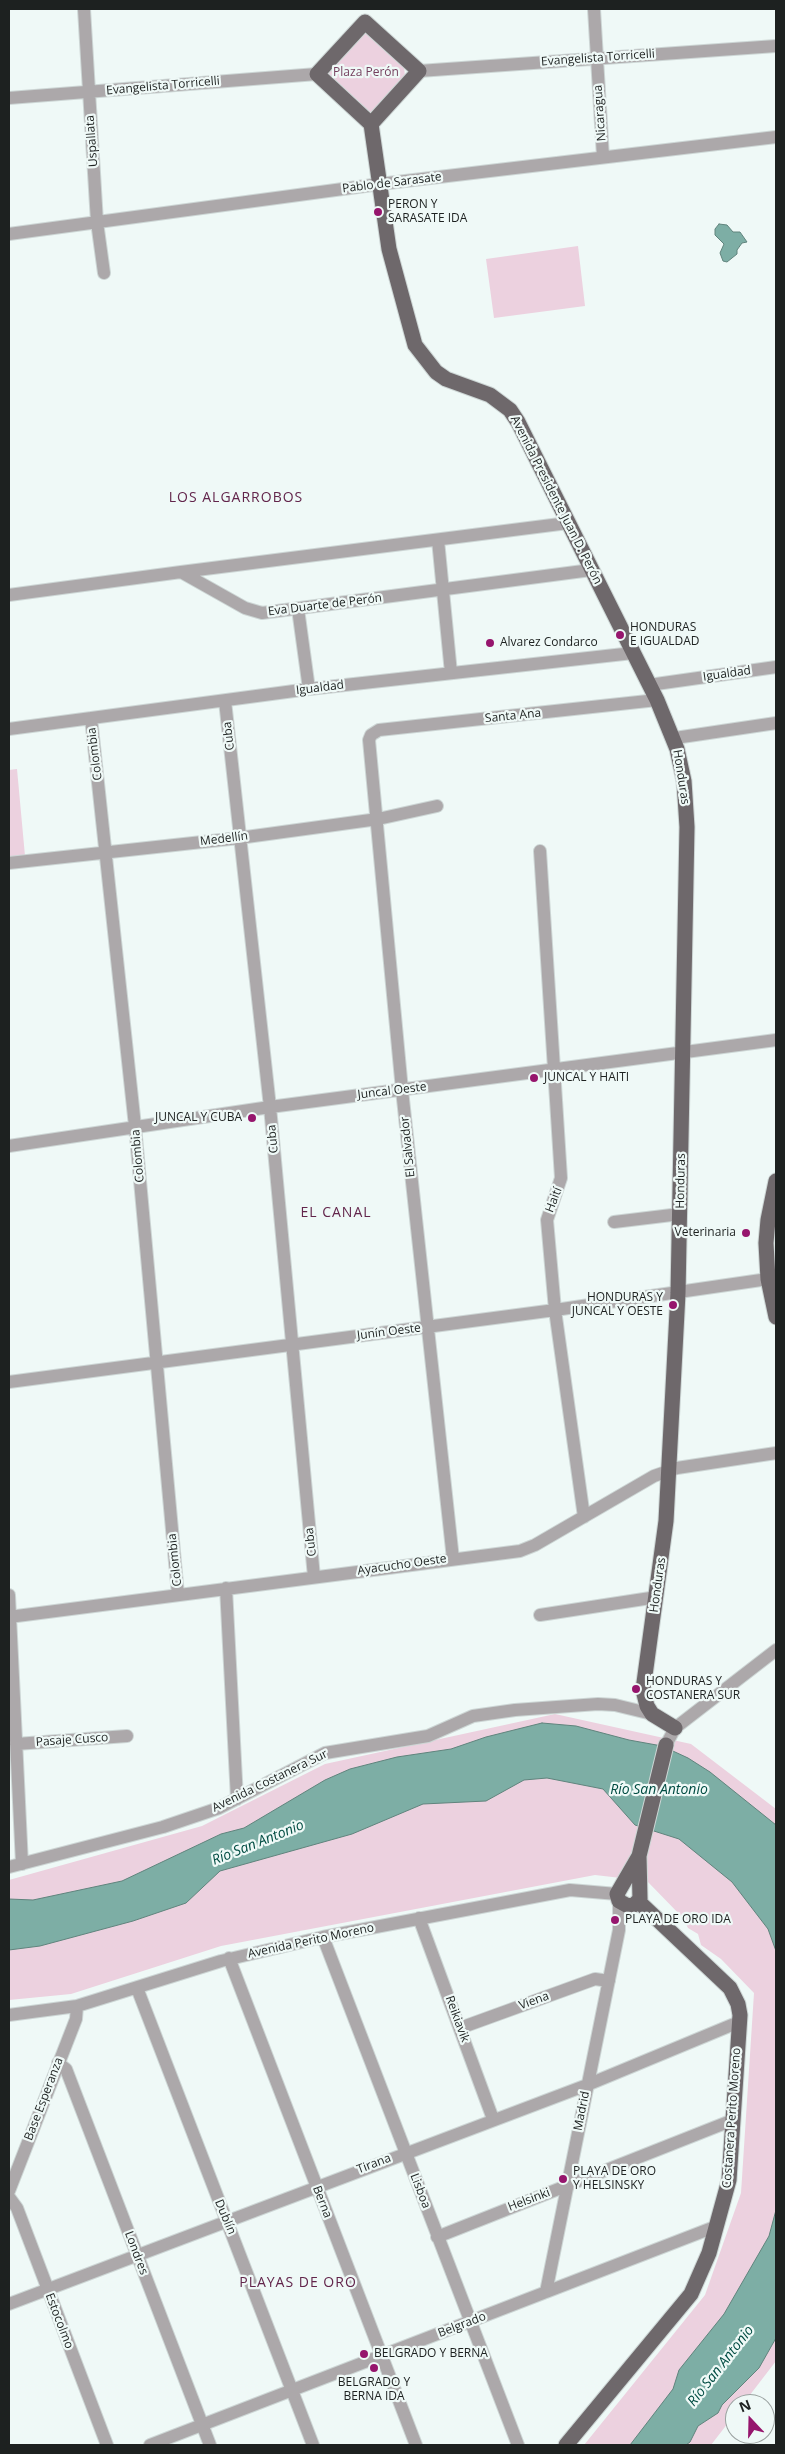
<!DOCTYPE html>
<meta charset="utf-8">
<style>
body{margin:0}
#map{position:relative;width:785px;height:2454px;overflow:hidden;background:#eff9f7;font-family:"Open Sans",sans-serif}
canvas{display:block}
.frame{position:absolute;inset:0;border:10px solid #1d2120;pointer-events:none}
.north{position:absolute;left:725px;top:2394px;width:50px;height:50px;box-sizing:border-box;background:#eff9f7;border:1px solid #9ba3a1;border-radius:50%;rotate:339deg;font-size:14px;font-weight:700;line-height:20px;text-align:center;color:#1d2120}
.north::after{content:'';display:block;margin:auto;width:18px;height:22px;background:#96156d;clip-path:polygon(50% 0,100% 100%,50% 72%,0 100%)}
</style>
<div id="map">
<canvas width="785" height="2454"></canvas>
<div class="frame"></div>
<div class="north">N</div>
</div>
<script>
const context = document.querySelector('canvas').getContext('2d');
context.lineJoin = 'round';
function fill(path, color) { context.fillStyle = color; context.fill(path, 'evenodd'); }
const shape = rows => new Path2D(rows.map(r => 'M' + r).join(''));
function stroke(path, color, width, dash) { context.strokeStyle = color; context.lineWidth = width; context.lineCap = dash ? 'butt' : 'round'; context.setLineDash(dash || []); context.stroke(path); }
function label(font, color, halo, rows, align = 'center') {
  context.font = font + ' "Open Sans",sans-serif'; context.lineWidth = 4.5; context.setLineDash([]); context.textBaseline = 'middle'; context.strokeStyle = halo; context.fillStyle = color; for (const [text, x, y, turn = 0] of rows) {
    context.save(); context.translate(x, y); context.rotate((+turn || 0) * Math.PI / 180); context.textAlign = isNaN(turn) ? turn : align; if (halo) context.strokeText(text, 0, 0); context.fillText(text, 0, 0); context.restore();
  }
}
fill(shape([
 [369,33,404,67,405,76,374,114,368,115,328,78,327,70,359,35],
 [578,246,585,306,494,318,486,259],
 [17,769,25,856,9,857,9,770],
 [555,1714,691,1744,776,1809,776,2361,743,2404,735,2404,735,2414,711,2445,584,2445,705,2295,741,2193,754,1993,721,1959,701,1945,698,1934,688,1928,683,1918,647,1881,595,1875,221,1946,71,1994,9,2000,9,1880,202,1826,325,1764]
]), '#ecd1df');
const water = shape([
 [719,224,727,225,733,232,740,232,747,242,742,243,737,250,737,254,727,262,723,261,720,253,724,244,715,235,715,229,719,224],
 [542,1723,576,1726,629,1740,662,1746,688,1758,710,1772,776,1825,776,1951,768,1929,732,1882,679,1839,635,1825,603,1789,547,1778,524,1780,486,1801,423,1804,352,1834,220,1871,186,1903,133,1921,40,1946,9,1950,9,1899,33,1900,122,1881,221,1834,244,1828,325,1780,350,1769,397,1757,451,1749,486,1737,542,1723],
 [776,2210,776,2338,759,2368,722,2405,718,2413,698,2426,690,2442,686,2445,630,2445,673,2389,679,2370,724,2314,769,2236,776,2210]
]);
fill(water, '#7daea5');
stroke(water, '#60847d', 1);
const minor = shape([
 [84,9,97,222,104,273],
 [594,9,603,157],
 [419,71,776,46],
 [9,98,317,74],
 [9,234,380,184,776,137],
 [438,540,451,673],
 [181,572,568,523],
 [9,595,181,572,245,608,262,613,591,570],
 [298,609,309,689],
 [649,685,776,667],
 [225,701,270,1107,314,1577],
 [91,718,135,1126,178,1595],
 [9,729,309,689,633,653],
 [675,738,776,723],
 [540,851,561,1178,547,1220,555,1310,584,1517],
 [9,863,239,838,378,819,437,806],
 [9,1146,270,1107,776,1040],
 [614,1222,680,1214],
 [9,1382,555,1310,768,1279],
 [453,1559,402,1090,369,740,371,735,379,730,657,700],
 [226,1588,237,1799],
 [9,1595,22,1864],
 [540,1615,657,1597],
 [9,1617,520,1551,535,1545,654,1476,677,1468,776,1453],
 [16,1744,127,1736],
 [666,1745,675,1728,776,1650],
 [9,1867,163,1827,219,1808,325,1753,428,1736,473,1716,515,1710,598,1704,615,1705,652,1714],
 [419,1918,493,2119],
 [323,1937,518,2445],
 [229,1958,416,2445],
 [137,1988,313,2445],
 [9,2015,77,2006,221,1961,323,1937,570,1890,617,1894],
 [460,2028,595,1979,609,1981],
 [58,2063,66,2069,210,2445],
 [9,2191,76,2019,77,2006],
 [9,2197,17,2208,107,2445],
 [437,2237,733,2120],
 [546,2292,619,1930,619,1901],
 [9,2304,587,2085,739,2022],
 [150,2445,717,2226]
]);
const major = shape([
 [365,22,317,74,371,124],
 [365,22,419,71,371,124],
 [371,124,389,249,415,345,436,372,446,379,490,395,510,410,518,422,657,700,677,749,684,781,687,827,678,1293,666,1521,643,1690,647,1706,652,1714,675,1728],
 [776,1181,768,1220,766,1243,768,1279,776,1317],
 [639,1856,640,1899,634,1905,628,1906,619,1901,617,1894,639,1856,666,1745],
 [566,2445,691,2294,709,2253,729,2180,740,2015,738,2004,730,1988,639,1902]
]);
stroke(minor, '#cdd6d5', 14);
stroke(major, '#cdd6d5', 17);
stroke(minor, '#aca8aa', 12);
stroke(major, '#6e686b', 15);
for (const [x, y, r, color] of [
 [378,212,5,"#96156d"],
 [620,635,5,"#96156d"],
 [490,643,5,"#96156d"],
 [534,1078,5,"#96156d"],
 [252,1118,5,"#96156d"],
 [746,1233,5,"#96156d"],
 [673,1305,5,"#96156d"],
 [636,1689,5,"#96156d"],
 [615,1920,5,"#96156d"],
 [563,2179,5,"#96156d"],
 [364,2354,5,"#96156d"],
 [374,2368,5,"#96156d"]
]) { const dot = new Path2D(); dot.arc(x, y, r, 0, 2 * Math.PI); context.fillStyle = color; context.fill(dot); stroke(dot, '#eff9f7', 2); }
label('12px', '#1d2120', '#eff9f7', [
 ["Evangelista Torricelli",598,58,-4],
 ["Evangelista Torricelli",163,86,-5],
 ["Nicaragua",600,113,-94],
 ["Uspallata",92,141,-94],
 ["Pablo de Sarasate",392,183,-7],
 ["Avenida Presidente Juan D. Perón",556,500,63],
 ["Eva Duarte de Perón",325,605,-7],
 ["Igualdad",727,674,-8],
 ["Igualdad",320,688,-7],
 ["Santa Ana",513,716,-6],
 ["Cuba",229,736,-96],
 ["Colombia",95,754,-97],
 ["Honduras",681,777,81],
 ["Medellín",224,839,-7],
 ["Juncal Oeste",392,1091,-7],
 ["Cuba",273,1139,-95],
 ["El Salvador",408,1147,-96],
 ["Colombia",138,1156,-95],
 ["Honduras",681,1181,-89],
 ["Haití",554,1200,-69],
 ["Junín Oeste",389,1332,-7],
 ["Cuba",311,1542,-96],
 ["Colombia",175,1560,-96],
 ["Ayacucho Oeste",402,1565,-8],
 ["Honduras",658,1585,-82],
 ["Pasaje Cusco",72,1740,-4],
 ["Avenida Costanera Sur",270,1781,-26],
 ["Avenida Perito Moreno",311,1941,-12],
 ["Viena",534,2001,-20],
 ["Reikiavik",457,2019,70],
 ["Base Esperanza",44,2099,-69],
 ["Madrid",582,2111,-79],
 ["Costanera Perito Moreno",732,2118,-86],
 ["Tirana",374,2164,-21],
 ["Lisboa",420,2191,69],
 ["Helsinki",529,2200,-21],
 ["Berna",322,2202,69],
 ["Dublín",225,2217,67],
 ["Londres",136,2253,69],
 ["Estocolmo",59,2321,69],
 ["Belgrado",462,2325,-21]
]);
label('12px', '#753f5e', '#eff9f7', [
 ["Plaza Perón",366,73]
]);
label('12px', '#1d2120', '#eff9f7', [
 ["PERON Y",388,205],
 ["SARASATE IDA",388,219],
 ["HONDURAS",630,628],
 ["E IGUALDAD",630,642],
 ["Alvarez Condarco",500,643],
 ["JUNCAL Y HAITI",544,1078],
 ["JUNCAL Y CUBA",242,1118,"right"],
 ["Veterinaria",736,1233,"right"],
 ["HONDURAS Y",663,1298,"right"],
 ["JUNCAL Y OESTE",663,1312,"right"],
 ["HONDURAS Y",646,1682],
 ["COSTANERA SUR",646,1696],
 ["PLAYA DE ORO IDA",625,1920],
 ["PLAYA DE ORO",573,2172],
 ["Y HELSINSKY",573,2186],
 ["BELGRADO Y BERNA",374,2354],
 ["BELGRADO Y",374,2383,"center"],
 ["BERNA IDA",374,2397,"center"]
], 'left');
context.letterSpacing = '1px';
label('14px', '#62254b', '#eff9f7', [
 ["LOS ALGARROBOS",236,498],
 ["EL CANAL",336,1213],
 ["PLAYAS DE ORO",298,2283]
]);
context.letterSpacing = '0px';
label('italic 14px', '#004c42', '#eff9f7', [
 ["Río San Antonio",659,1790],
 ["Río San Antonio",258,1843,-22],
 ["Río San Antonio",721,2366,-52]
]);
</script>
